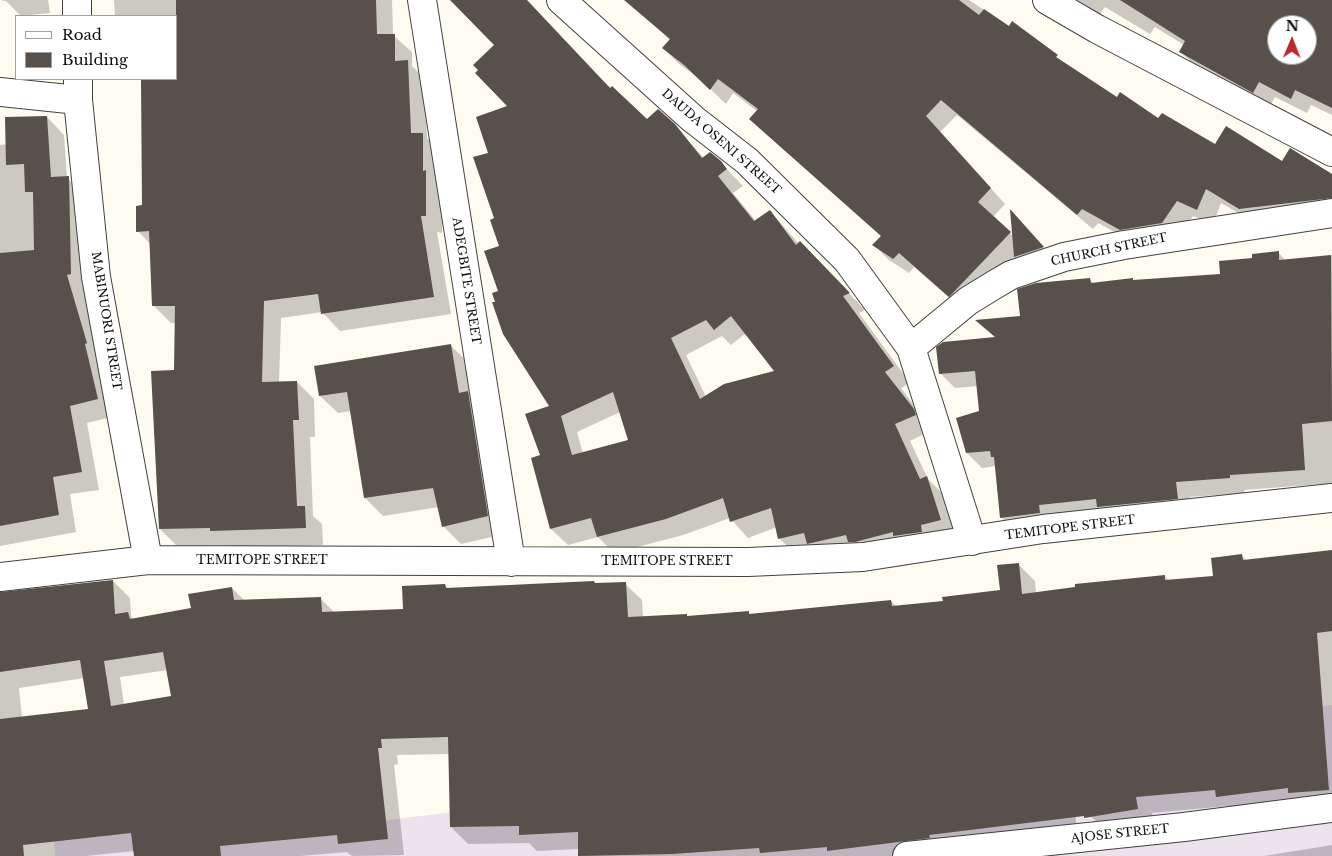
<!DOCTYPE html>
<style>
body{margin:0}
#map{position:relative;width:1332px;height:856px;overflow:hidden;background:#fefcf0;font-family:"Libre Baskerville",serif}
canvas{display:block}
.legend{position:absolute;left:15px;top:15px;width:162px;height:65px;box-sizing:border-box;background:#fff;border:1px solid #9f9f9f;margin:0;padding:6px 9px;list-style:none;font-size:15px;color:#0e0e0e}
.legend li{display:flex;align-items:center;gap:10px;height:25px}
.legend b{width:25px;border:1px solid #9f9f9f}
.north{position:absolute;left:1267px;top:15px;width:50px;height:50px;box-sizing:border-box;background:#fff;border:1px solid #9f9f9f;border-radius:50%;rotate:1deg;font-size:14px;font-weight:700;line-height:20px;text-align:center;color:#0e0e0e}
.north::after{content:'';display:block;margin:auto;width:18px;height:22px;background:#ba2b30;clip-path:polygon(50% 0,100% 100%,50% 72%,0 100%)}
</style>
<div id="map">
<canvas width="1332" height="856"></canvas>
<ul class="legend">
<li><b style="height:6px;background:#fff"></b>Road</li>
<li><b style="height:14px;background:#57504b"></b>Building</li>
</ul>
<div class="north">N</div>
</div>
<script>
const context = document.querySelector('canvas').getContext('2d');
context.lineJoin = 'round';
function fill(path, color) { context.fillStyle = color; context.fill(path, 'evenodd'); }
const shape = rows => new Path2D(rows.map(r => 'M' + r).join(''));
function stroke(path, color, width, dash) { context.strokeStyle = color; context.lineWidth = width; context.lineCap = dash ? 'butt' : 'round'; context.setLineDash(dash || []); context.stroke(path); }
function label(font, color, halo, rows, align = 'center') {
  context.font = font + ' "Libre Baskerville",serif'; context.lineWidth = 5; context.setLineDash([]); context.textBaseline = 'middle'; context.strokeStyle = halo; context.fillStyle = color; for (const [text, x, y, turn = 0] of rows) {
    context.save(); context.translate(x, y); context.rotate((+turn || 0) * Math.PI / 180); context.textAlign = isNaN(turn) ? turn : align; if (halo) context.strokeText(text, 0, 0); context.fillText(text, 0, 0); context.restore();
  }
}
fill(shape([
 [1332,705,1332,856,55,856,53,825,355,824]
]), '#ece3ed');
fill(shape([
 [0,0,48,0,50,13,21,16,6,1],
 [114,0,392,0,393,35,412,52,412,66,425,79,427,138,440,152,443,189,442,233,437,232,451,314,340,331,322,312,281,318,279,383,297,382,314,399,315,437,310,437,313,516,322,524,323,545,228,548,226,545,177,546,160,529,175,371,176,323,171,323,154,306,151,245,138,231,143,207,142,79,176,79,176,16,115,16],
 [452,0,513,0,647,121,674,125,704,158,720,162,743,186,733,193,756,221,770,211,799,244,816,259,865,310,859,313,910,383,901,388,930,427,931,431,910,441,928,479,943,494,957,536,796,555,780,539,777,527,748,538,730,518,683,535,614,553,598,537,568,545,551,529,541,456,551,406,497,302,499,292,501,247,490,154,509,107,496,45],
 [746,333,777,372,706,397,686,355,722,336,731,345],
 [620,412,629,441,583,454,577,432],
 [640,0,969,0,1117,98,1159,120,1215,146,1332,175,1332,214,1255,223,1221,203,1213,224,1193,216,1177,238,1136,244,1098,223,1093,229,957,115,940,132,1005,204,993,217,1013,236,1016,217,1049,254,1022,263,1016,257,964,311,914,267,909,273,889,260,874,245,882,237,757,111,733,93,726,104,701,80,678,63,663,48,670,40,634,7],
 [1070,0,1332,0,1332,115,1311,105,1307,113,1275,97,1269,108,1196,67,1181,52,1184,45,1155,27,1150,34,1105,7,1098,17],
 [1277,25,1307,25,1307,55,1277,55],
 [47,117,64,135,67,178,86,195,88,291,84,292,104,361,115,416,87,423,99,490,70,494,76,532,0,546,0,145,7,144],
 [1278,252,1286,261,1332,256,1332,494,1322,484,1244,490,1245,493,1190,497,1192,514,1016,532,1001,517,996,466,982,468,967,453,981,412,978,386,955,388,940,373,996,338,978,321,1021,317,1090,280,1094,284,1221,275,1254,260],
 [451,346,469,363,505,534,461,544,443,526,439,507,383,516,365,498,351,411,338,413,320,396],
 [1332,551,1332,807,1234,813,1227,806,1152,813,1154,825,1107,833,1074,799,1077,835,932,856,579,856,579,849,537,851,529,843,468,844,451,827,450,754,397,755,398,764,394,765,404,855,352,856,347,852,300,856,136,856,135,851,85,856,0,856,0,613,113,581,130,598,131,616,134,619,192,609,232,588,245,601,320,598,335,613,404,611,445,585,449,589,625,584,642,600,643,618,686,615,689,617,748,612,752,615,891,601,897,607,944,602,1001,592,1018,564,1035,581,1036,593,1164,576,1170,581,1214,577,1242,556,1247,561],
 [168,670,172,697,124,705,120,677],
 [84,678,90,710,22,718,19,688],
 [1332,845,1332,856,1264,856]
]), '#0003');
fill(shape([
 [176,0,376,0,377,34,395,34,395,61,408,60,411,133,423,133,423,171,426,170,426,216,421,216,434,297,321,314,318,294,264,301,262,382,297,381,299,420,293,420,297,506,305,506,306,528,210,531,210,528,159,529,151,371,174,370,175,306,152,306,149,231,136,232,136,206,142,205,141,80,176,80],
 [450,0,527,0,610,88,612,86,647,119,658,109,675,124,702,158,710,152,721,161,727,169,718,176,754,221,770,210,796,245,800,241,850,293,843,296,894,366,885,372,914,409,916,415,895,424,920,479,927,476,941,520,921,525,922,532,893,536,893,532,855,542,848,542,846,535,807,544,804,533,778,539,771,508,730,522,723,498,666,519,597,537,591,518,550,529,531,458,540,455,525,414,549,406,503,334,492,302,495,302,492,293,498,291,484,251,499,246,490,220,494,218,473,157,488,153,476,117,507,106,475,73,478,70,473,65,494,45],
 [731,316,774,371,724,384,700,399,671,338,706,320,714,330],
 [613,392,628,440,572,455,561,416],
 [624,0,959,0,979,15,984,9,1009,26,1012,21,1058,55,1056,57,1117,97,1120,92,1158,118,1162,113,1215,144,1226,126,1282,161,1290,148,1332,174,1332,198,1239,209,1206,189,1197,210,1177,201,1162,223,1120,230,1082,209,1077,215,941,100,926,116,991,188,978,202,1011,232,949,297,899,253,893,259,872,245,881,236,749,119,758,109,718,79,710,90,684,65,662,48,670,39],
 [1120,0,1332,0,1332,108,1295,90,1291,99,1259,82,1253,93,1179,52,1185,41],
 [1277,25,1307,25,1307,55,1277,55],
 [47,116,51,177,69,176,71,274,67,275,87,343,85,344,98,399,70,406,82,472,53,477,59,515,0,526,0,253,34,250,33,192,25,192,24,164,6,165,5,117],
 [1010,209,1044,247,1014,257],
 [1279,251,1279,260,1331,255,1332,421,1302,424,1305,470,1230,475,1230,478,1176,482,1178,499,1097,507,1096,499,1039,505,1040,513,1000,518,994,457,991,457,990,451,966,453,956,418,979,411,975,371,939,374,936,347,943,342,995,337,975,320,1020,316,1017,289,1036,283,1090,278,1091,283,1133,278,1133,280,1220,274,1219,261,1252,258,1252,254],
 [451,344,459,393,468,391,488,516,442,527,433,488,364,498,347,392,319,396,314,366],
 [1332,550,1332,631,1317,633,1329,790,1288,793,1288,788,1216,797,1215,790,1136,797,1138,809,1084,818,1084,816,929,835,930,838,827,851,827,847,760,853,759,848,672,854,578,856,578,832,519,835,519,826,450,827,448,737,381,739,382,748,378,748,388,839,338,844,337,835,220,846,221,856,134,856,131,833,23,845,24,856,0,856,0,719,88,709,80,660,0,672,0,592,113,580,115,614,128,612,130,619,191,608,188,594,232,587,234,600,321,597,322,612,403,609,402,586,445,584,446,588,594,581,595,583,626,582,628,617,687,614,687,616,749,611,749,614,891,600,892,606,943,601,942,597,1000,590,997,565,1019,563,1022,594,1075,587,1075,584,1165,575,1165,580,1213,576,1211,558,1242,554,1243,560],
 [163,652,171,696,111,706,104,661]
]), '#57504b');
const street = shape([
 [77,0,77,16],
 [422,0,511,562],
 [561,0,693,119,747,161,847,260,911,348,972,541],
 [1047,0,1097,29,1332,152],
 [78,79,78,100,96,277,148,560],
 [0,92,78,100],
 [911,348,968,301,994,285,1011,275,1064,257,1124,245,1332,213],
 [0,577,148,560,748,562,863,557,1043,529,1332,498],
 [907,856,1184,827,1332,808]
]);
stroke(street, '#414141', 30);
stroke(street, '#fff', 28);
label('12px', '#0e0e0e', '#fff', [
 ["DAUDA OSENI STREET",721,142,41],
 ["CHURCH STREET",1109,250,-12],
 ["ADEGBITE STREET",466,281,81],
 ["MABINUORI STREET",106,321,81],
 ["TEMITOPE STREET",1070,528,-7],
 ["TEMITOPE STREET",262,561],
 ["TEMITOPE STREET",667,562],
 ["AJOSE STREET",1120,834,-6]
]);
</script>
